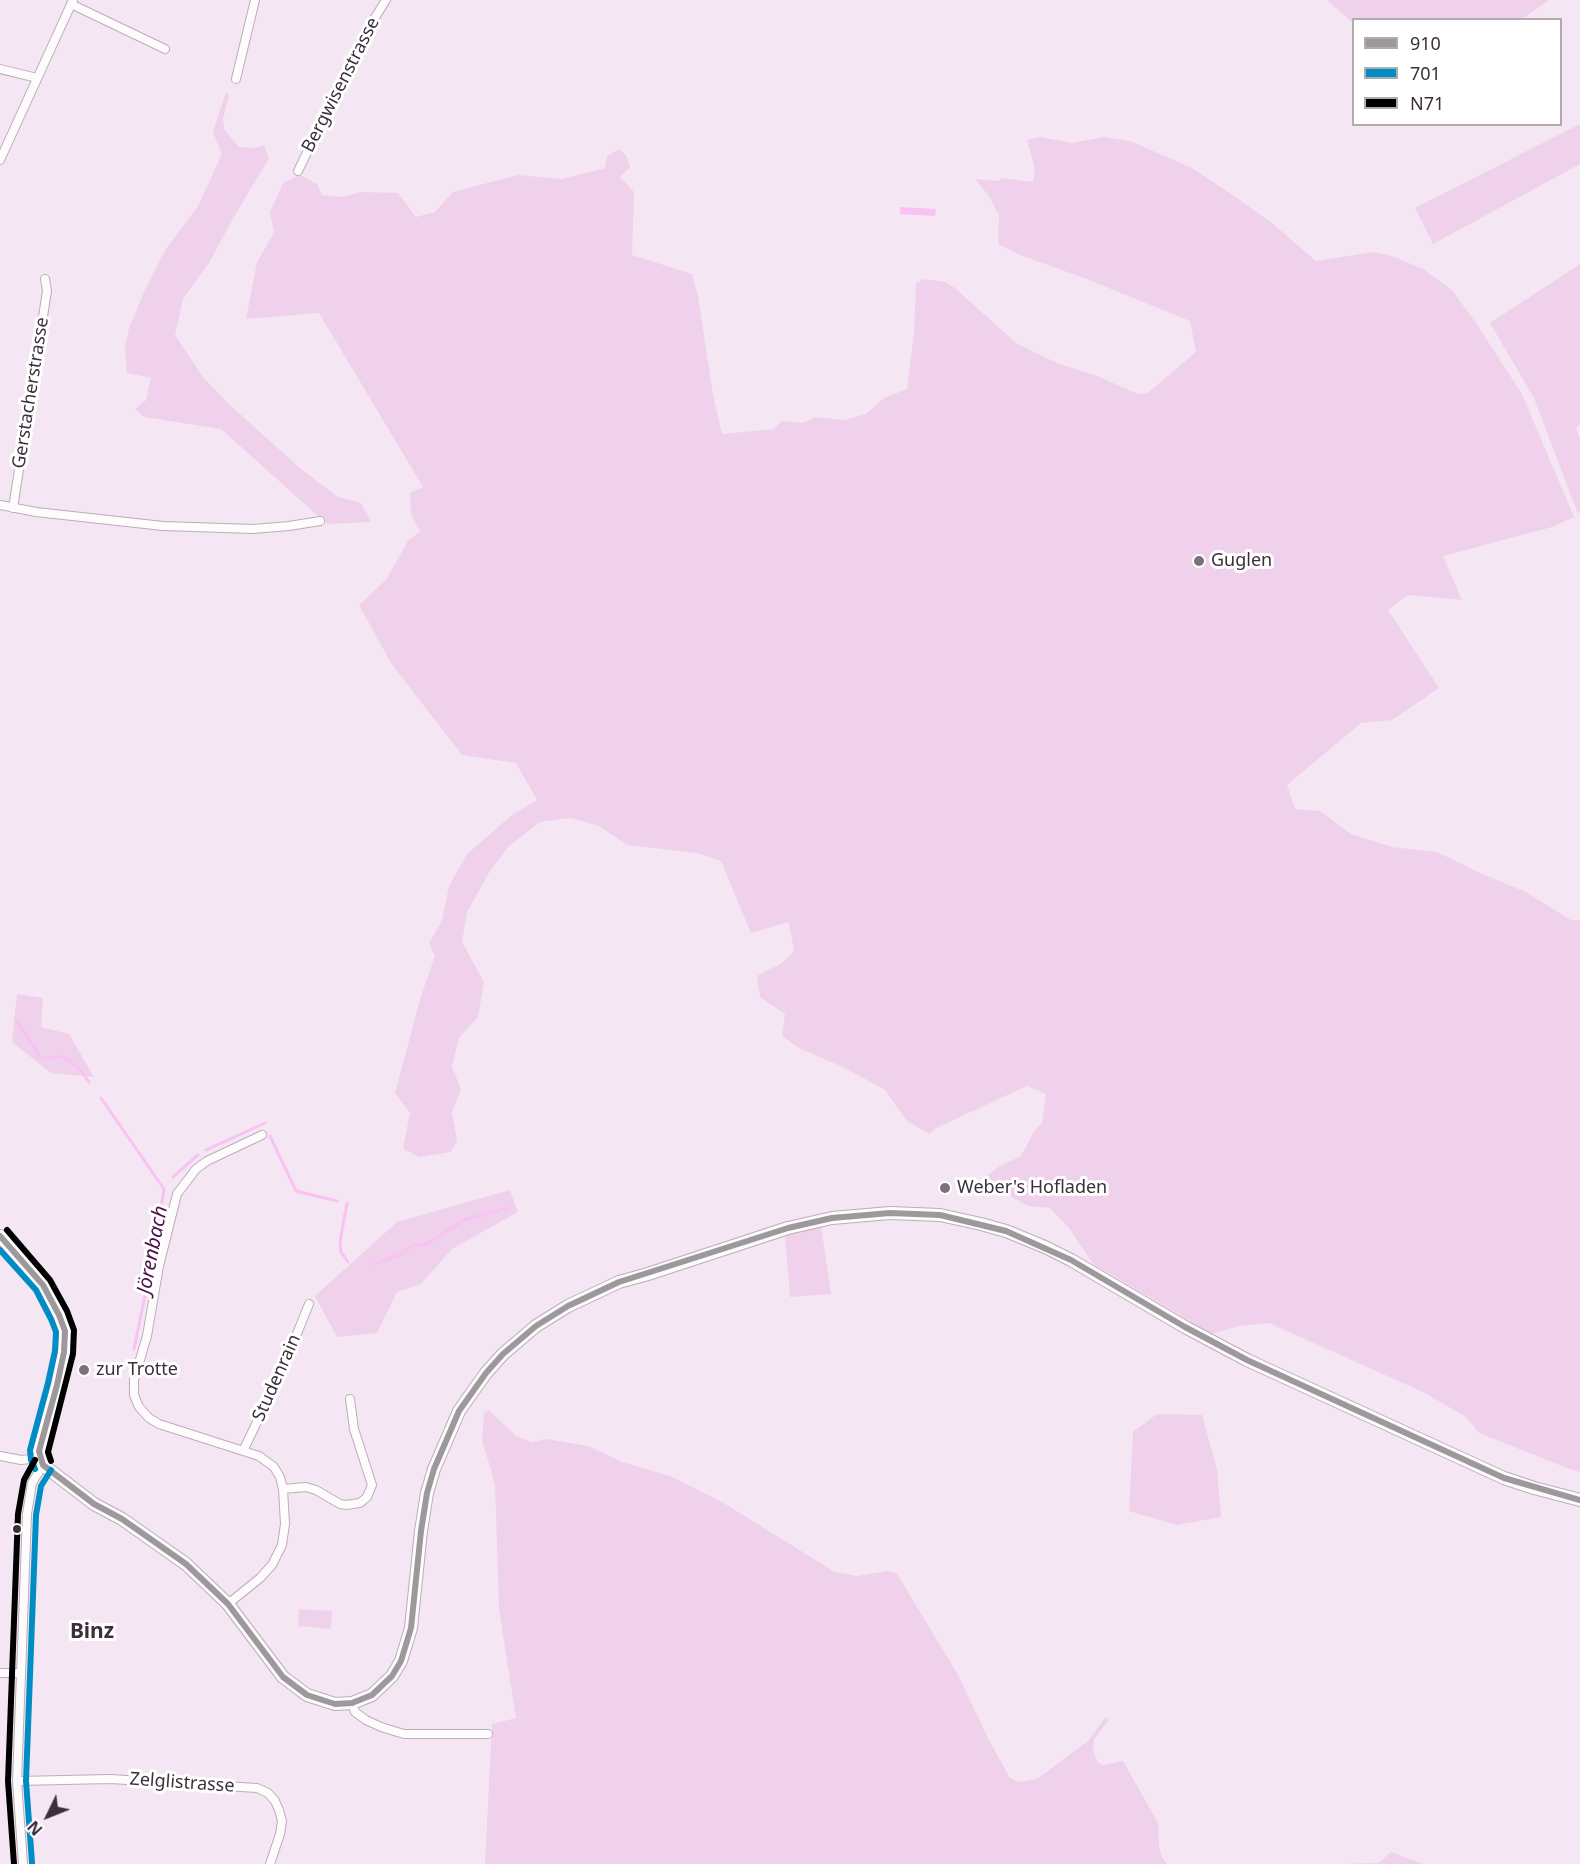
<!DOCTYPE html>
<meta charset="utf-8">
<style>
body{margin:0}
#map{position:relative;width:1580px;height:1864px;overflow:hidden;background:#f5e6f3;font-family:"Noto Sans",sans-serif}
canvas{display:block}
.legend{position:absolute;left:1352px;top:18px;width:210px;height:108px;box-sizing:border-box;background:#fff;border:2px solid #b1acb0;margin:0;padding:8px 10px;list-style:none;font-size:18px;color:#3b303a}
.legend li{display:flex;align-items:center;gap:12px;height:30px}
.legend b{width:30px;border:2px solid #b1acb0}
.north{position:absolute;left:18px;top:1786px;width:60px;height:60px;-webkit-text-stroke:4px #fff;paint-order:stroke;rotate:227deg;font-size:16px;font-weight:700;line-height:24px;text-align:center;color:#3b303a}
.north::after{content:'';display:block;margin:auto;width:21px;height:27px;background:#3b303a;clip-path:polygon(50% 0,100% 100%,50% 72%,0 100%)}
</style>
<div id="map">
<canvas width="1580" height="1864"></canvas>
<ul class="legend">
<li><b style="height:8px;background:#9d989c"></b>910</li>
<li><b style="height:8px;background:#008dc5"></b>701</li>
<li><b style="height:8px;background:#000"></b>N71</li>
</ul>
<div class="north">N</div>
</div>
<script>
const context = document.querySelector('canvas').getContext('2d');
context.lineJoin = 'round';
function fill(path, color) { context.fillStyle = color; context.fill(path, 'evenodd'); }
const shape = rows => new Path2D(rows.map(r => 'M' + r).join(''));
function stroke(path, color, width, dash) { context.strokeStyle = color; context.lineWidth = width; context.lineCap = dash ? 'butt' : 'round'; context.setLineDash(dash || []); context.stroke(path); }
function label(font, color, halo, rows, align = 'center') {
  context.font = font + ' "Noto Sans",sans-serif'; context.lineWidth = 6; context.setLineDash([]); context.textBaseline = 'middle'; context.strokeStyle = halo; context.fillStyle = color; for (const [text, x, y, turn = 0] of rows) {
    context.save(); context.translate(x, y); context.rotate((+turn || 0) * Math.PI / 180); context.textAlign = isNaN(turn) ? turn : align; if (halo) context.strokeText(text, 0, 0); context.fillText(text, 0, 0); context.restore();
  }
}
fill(shape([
 [1327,0,1549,0,1522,19,1354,20,1353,23],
 [226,92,229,96,223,119,224,129,239,147,255,148,264,145,269,158,232,220,209,263,183,299,175,335,203,377,230,405,301,469,338,497,361,503,371,522,327,524,221,429,144,417,135,409,146,400,151,378,127,373,125,349,129,328,145,290,166,249,198,206,222,154,213,132],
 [1580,124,1580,164,1433,244,1415,208],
 [1040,137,1073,143,1103,137,1130,141,1192,168,1237,198,1273,224,1316,261,1374,252,1392,256,1423,269,1452,290,1476,323,1522,394,1574,517,1552,527,1443,556,1462,600,1408,595,1388,610,1439,688,1392,720,1361,723,1287,785,1295,809,1320,811,1351,834,1392,847,1437,852,1480,873,1526,892,1571,920,1580,920,1580,1472,1567,1468,1479,1433,1466,1417,1423,1392,1269,1323,1239,1326,1212,1334,1093,1264,1069,1228,1050,1208,1028,1206,991,1185,988,1175,1000,1166,1021,1156,1035,1130,1042,1123,1046,1094,1027,1086,936,1128,929,1134,907,1121,885,1090,845,1068,799,1048,782,1036,785,1014,760,997,757,976,782,963,794,951,789,922,751,933,721,861,697,853,627,845,599,826,571,818,540,822,509,846,490,871,467,912,462,942,484,982,478,1017,459,1038,452,1067,461,1089,452,1112,457,1140,451,1152,419,1157,403,1149,410,1113,395,1093,421,996,435,956,429,943,442,921,449,886,467,854,512,815,537,800,516,763,462,755,391,663,359,605,386,580,408,541,420,531,411,514,410,493,423,487,319,313,246,319,257,262,274,233,270,212,283,183,300,175,317,184,322,195,342,197,361,192,398,193,416,217,435,212,453,192,518,175,562,179,605,168,607,156,619,149,626,155,630,167,620,177,634,192,632,255,692,274,698,296,713,395,722,434,774,429,781,421,803,423,815,417,845,420,866,414,884,398,907,389,914,333,916,283,924,279,945,282,955,288,1016,343,1057,363,1097,376,1138,394,1148,393,1196,352,1190,321,1084,278,1020,255,998,244,999,216,989,196,975,179,1000,181,1001,178,1033,182,1035,168,1027,140],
 [1580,264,1580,424,1576,428,1580,438,1580,512,1578,514,1534,398,1490,323],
 [17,994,43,998,41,1027,69,1034,94,1077,51,1073,12,1042],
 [510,1190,518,1212,452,1249,421,1284,397,1292,377,1333,337,1337,315,1296,397,1222],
 [821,1225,831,1294,790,1297,785,1235],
 [489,1410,516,1436,532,1442,546,1439,588,1446,622,1462,670,1476,722,1502,835,1572,857,1576,888,1571,897,1574,957,1673,989,1740,1010,1778,1018,1782,1037,1779,1088,1741,1106,1717,1109,1720,1094,1739,1093,1751,1098,1762,1103,1765,1123,1761,1158,1823,1159,1846,1162,1857,1167,1864,485,1864,492,1724,516,1718,499,1609,495,1484,482,1440,484,1413],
 [1157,1414,1202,1415,1217,1469,1221,1517,1177,1525,1129,1511,1133,1432],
 [299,1609,332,1611,331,1629,298,1626],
 [1391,1852,1423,1864,1341,1864,1378,1863]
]), '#f0d1ec');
fill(shape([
 [900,207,936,209,935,216,900,214]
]), '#f8c2f2');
stroke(shape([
 [15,1018,41,1058,63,1057,79,1068,89,1082],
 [101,1098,164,1189,155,1247,134,1349],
 [270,1136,296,1191,337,1201],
 [206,1150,265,1123],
 [173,1177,198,1155],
 [347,1203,340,1242,341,1252,348,1262],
 [374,1264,403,1254,412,1245,425,1245,464,1220,507,1208]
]), '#f8c2f2', 3);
const minor = shape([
 [71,4,165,49],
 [0,69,37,78],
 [236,79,255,0],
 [0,160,73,0],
 [298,171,366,32,386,0],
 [0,505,36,512,163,526,253,529,289,526,320,521],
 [13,508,47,291,45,279],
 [243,1451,284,1366,309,1304],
 [0,1456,21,1460,40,1458],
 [283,1489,306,1487,316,1490,340,1504,346,1505,360,1503,367,1497,372,1485,354,1429,350,1399],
 [228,1604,260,1578,272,1565,282,1545,285,1524,283,1489,280,1477,274,1467,259,1456,159,1424,149,1418,139,1407,134,1395,134,1380,147,1336,159,1266,177,1194,196,1169,207,1161,262,1135],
 [0,1673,20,1673],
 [352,1703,355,1712,366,1720,381,1727,404,1734,488,1734],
 [17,1781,111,1779,257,1788,268,1793,275,1801,279,1810,282,1821,280,1834,270,1864],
 [23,1864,17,1781,27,1514,32,1483,43,1465]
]);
const secondary = shape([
 [0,1236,43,1285,59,1315,65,1331,64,1352,57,1385,39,1451,40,1458,43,1465,94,1504,122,1519,186,1564,228,1604,283,1677,307,1695,335,1704,352,1703,372,1695,392,1676,401,1661,411,1628,421,1531,427,1493,434,1469,459,1411,486,1373,503,1354,536,1326,568,1306,619,1282,648,1274,788,1228,832,1218,890,1213,940,1215,981,1224,1006,1231,1045,1247,1071,1260,1185,1327,1247,1360,1504,1478,1534,1488,1580,1500]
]);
stroke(minor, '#baaeb8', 10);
stroke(secondary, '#baaeb8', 14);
stroke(minor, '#fefbfd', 8);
stroke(secondary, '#fefbfd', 12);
stroke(shape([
 [0,1236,43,1285,59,1315,65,1331,64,1352,57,1385,39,1451,43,1465,94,1504,122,1519,186,1564,228,1604,283,1677,307,1695,335,1704,352,1703,372,1695,392,1676,401,1661,411,1628,421,1531,427,1493,434,1469,459,1411,486,1373,503,1354,536,1326,568,1306,619,1282,788,1228,832,1218,890,1213,940,1215,1006,1231,1071,1260,1185,1327,1247,1360,1504,1478,1580,1500]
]), '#9d989c', 6);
stroke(shape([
 [0,1250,36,1290,51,1319,56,1332,55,1351,48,1383,30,1450,31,1460,35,1469],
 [32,1863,26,1781,36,1515,41,1486,51,1470]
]), '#008dc5', 6);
stroke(shape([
 [7,1230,50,1280,67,1311,74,1330,73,1354,48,1452,51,1461],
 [14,1864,8,1781,18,1514,24,1480,35,1460]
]), '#000', 6);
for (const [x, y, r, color] of [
 [1199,561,6,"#7c707b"],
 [945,1188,6,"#7c707b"],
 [84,1370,6,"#7c707b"],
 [17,1529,5,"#3b303a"]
]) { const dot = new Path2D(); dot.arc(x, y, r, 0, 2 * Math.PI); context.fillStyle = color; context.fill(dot); stroke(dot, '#fff', 2); }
label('18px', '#3b303a', '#fff', [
 ["Bergwisenstrasse",341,85,-63],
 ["Gerstacherstrasse",31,393,-81],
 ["Studenrain",277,1378,-66],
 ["Zelglistrasse",182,1783,4]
]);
label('18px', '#3b303a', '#fff', [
 ["Guglen",1211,561],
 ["Weber's Hofladen",957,1188],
 ["zur Trotte",96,1370]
], 'left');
label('italic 20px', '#4c0f49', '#fff', [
 ["Jörenbach",153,1250,-79]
]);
label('bold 21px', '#3b303a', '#fff', [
 ["Binz",92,1632]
]);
</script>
